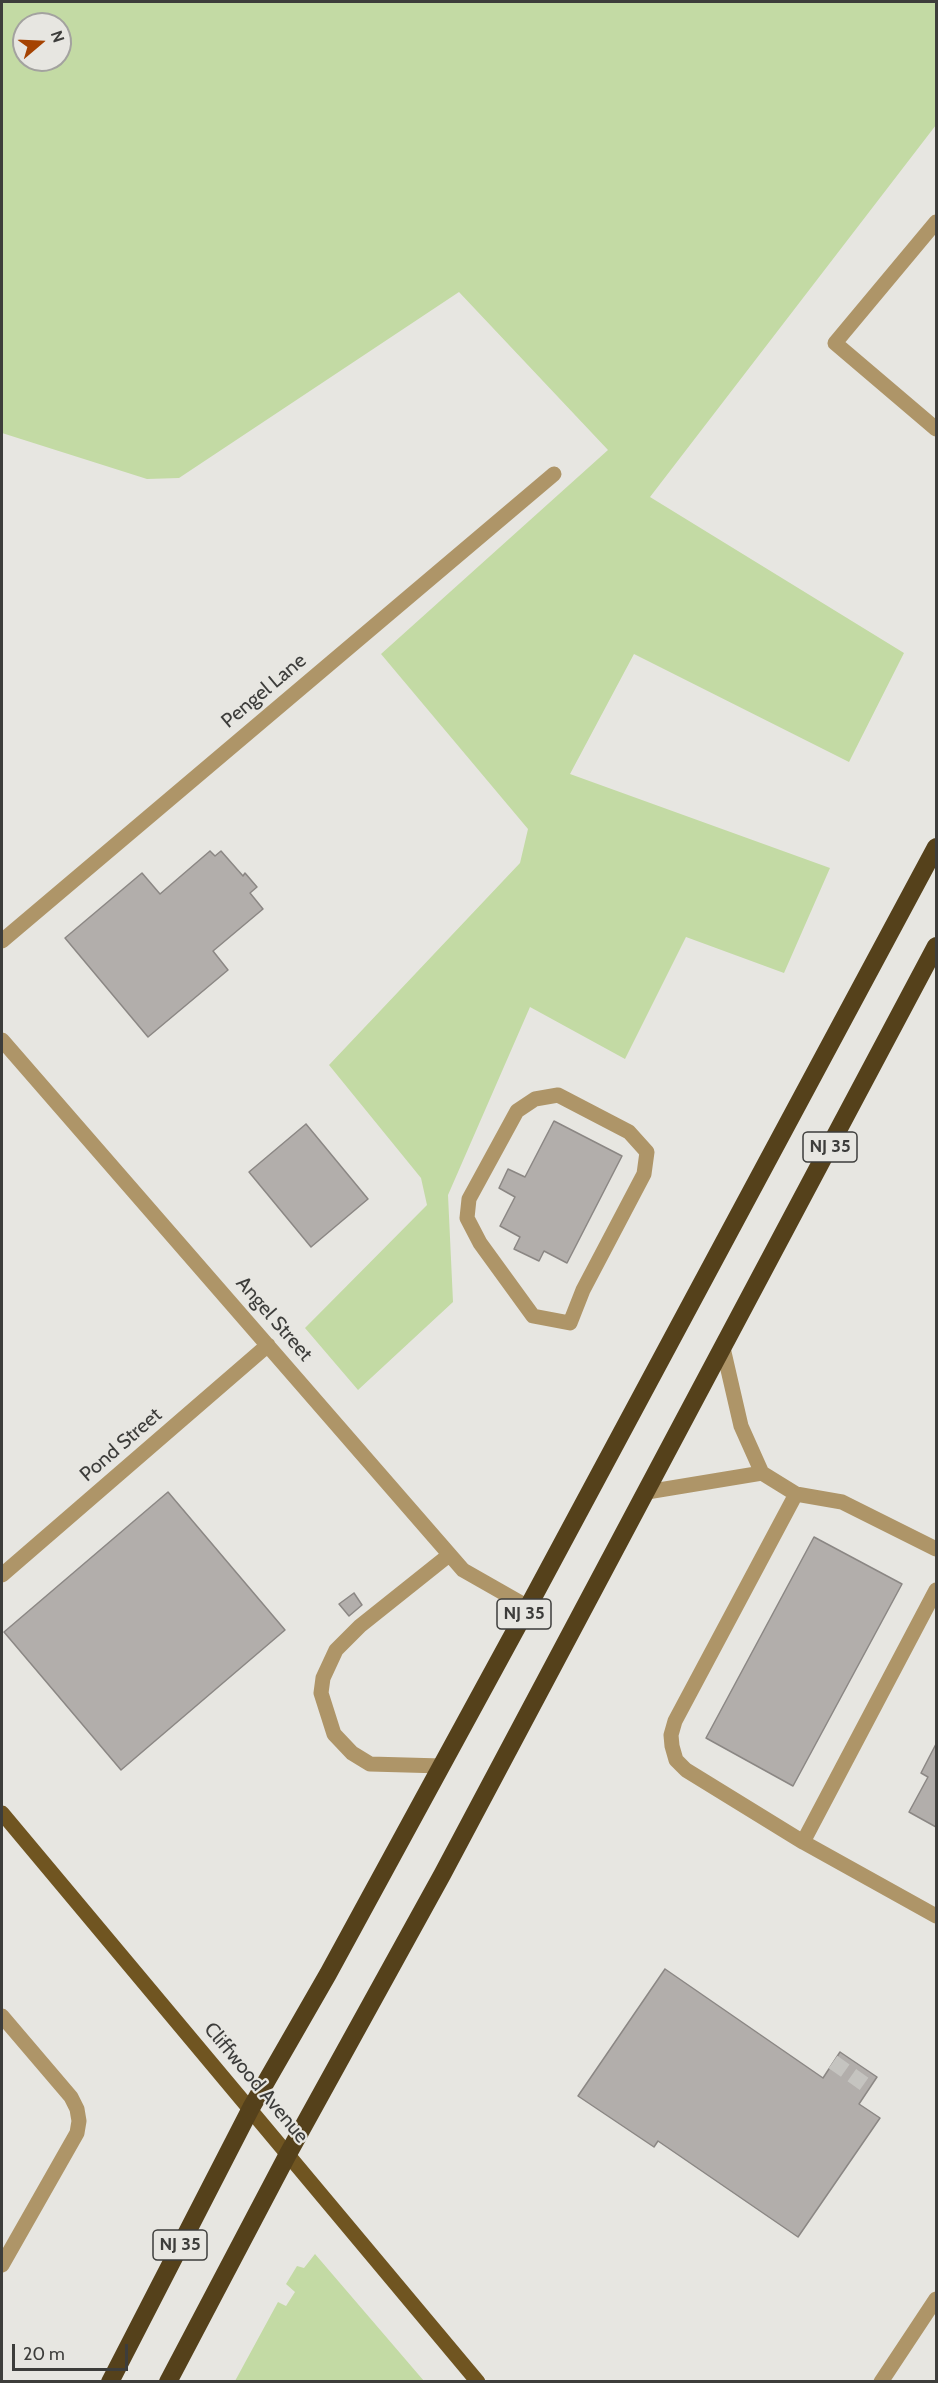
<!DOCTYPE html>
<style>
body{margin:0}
#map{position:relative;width:938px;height:2383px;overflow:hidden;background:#e7e6e1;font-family:Cabin,sans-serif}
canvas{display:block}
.frame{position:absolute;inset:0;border:3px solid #3d3d3b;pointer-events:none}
.north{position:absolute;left:12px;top:12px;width:60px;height:60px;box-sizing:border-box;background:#e7e6e1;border:2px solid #a3a29f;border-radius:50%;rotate:71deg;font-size:16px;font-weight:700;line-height:24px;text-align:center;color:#3d3d3b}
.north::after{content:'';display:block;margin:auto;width:21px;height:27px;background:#a54302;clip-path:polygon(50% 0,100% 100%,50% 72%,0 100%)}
.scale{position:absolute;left:12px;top:2344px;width:116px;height:27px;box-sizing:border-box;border:3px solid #3d3d3b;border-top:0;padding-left:8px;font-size:18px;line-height:21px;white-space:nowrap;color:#3d3d3b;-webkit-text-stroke:4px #e7e6e1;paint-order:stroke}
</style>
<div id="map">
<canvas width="938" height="2383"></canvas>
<div class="frame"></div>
<div class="north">N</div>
<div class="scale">20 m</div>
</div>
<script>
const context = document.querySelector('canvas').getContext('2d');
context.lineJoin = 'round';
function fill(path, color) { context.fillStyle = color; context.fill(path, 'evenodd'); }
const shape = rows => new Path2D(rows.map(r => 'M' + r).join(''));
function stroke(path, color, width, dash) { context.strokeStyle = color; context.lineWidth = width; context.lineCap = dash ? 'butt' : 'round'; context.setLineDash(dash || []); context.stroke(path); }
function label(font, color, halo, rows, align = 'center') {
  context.font = font + ' Cabin,sans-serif'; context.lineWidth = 4.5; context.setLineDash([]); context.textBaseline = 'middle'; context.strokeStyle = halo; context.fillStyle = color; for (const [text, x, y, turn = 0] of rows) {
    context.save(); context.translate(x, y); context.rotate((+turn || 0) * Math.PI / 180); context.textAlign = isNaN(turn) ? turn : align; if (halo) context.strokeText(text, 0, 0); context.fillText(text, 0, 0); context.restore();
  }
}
fill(shape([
 [2,2,936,2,936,125,650,497,904,653,849,762,634,654,570,774,830,868,784,973,686,937,625,1059,530,1007,448,1195,453,1302,358,1390,305,1328,427,1205,421,1178,329,1065,520,863,528,829,381,654,608,450,459,292,179,478,147,479,2,433],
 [24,24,60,24,60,60,24,60],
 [315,2254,424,2381,235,2381,278,2302,286,2306,295,2292,286,2284,297,2266,304,2268]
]), '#c3daa4');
const building = shape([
 [210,851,215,856,221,851,243,876,245,873,257,887,250,893,263,909,213,951,228,970,148,1037,65,938,142,873,160,894,210,851],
 [554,1121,622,1156,567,1263,544,1251,539,1261,514,1249,520,1237,500,1226,515,1197,499,1188,508,1169,525,1177,554,1121],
 [306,1124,368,1199,311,1247,249,1172,306,1124],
 [168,1492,285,1630,121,1770,4,1632,168,1492],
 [814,1537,902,1584,793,1786,706,1738,814,1537],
 [354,1593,362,1605,349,1616,339,1604,354,1593],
 [936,1744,936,1827,909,1812,928,1777,921,1773,936,1744],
 [665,1969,823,2078,840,2052,877,2077,859,2104,880,2118,798,2237,658,2141,654,2147,578,2096,665,1969]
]);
fill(building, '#b2aeab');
stroke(building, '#8b8784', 1.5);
stroke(shape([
 [833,2062,870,2088]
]), '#c5c4c0', 15, [15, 8]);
stroke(shape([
 [936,222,835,343,936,429],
 [2,941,554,474],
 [2,1040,463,1570,528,1607],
 [558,1095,629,1132,647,1152,644,1174,583,1290,570,1323,533,1316,480,1243,467,1218,469,1199,517,1111,535,1099,558,1095],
 [723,1348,741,1426,762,1473,796,1494,842,1502,936,1549],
 [647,1492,762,1473],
 [796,1494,675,1721,671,1735,672,1746,676,1760,686,1770,803,1842,936,1916],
 [2,1575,268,1345],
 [442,1766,370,1764,352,1753,334,1734,321,1693,323,1678,336,1650,360,1626,449,1555],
 [803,1842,936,1590],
 [2,2016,71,2097,77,2109,79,2121,77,2133,2,2265],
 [881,2382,936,2299]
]), '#ae9568', 15);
stroke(shape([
 [2,1813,478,2382]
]), '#705521', 15);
stroke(shape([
 [110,2382,251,2108,328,1974,528,1607,936,847],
 [168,2382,288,2154,442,1875,936,946]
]), '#55411b', 18);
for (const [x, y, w] of [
 [830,1147,54],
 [524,1614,54],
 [180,2245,54]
]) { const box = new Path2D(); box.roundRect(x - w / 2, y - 15, w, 30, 4.5); context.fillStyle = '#e7e6e1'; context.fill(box); stroke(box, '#3d3d3b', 1.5); }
label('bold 18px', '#3d3d3b', null, [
 ["NJ 35",830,1147],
 ["NJ 35",524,1614],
 ["NJ 35",180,2245]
]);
label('20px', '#3d3d3b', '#e7e6e1', [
 ["Pengel Lane",264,691,-40],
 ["Angel Street",274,1319,49],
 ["Pond Street",121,1445,-41],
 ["Cliffwood Avenue",256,2083,50]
]);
</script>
